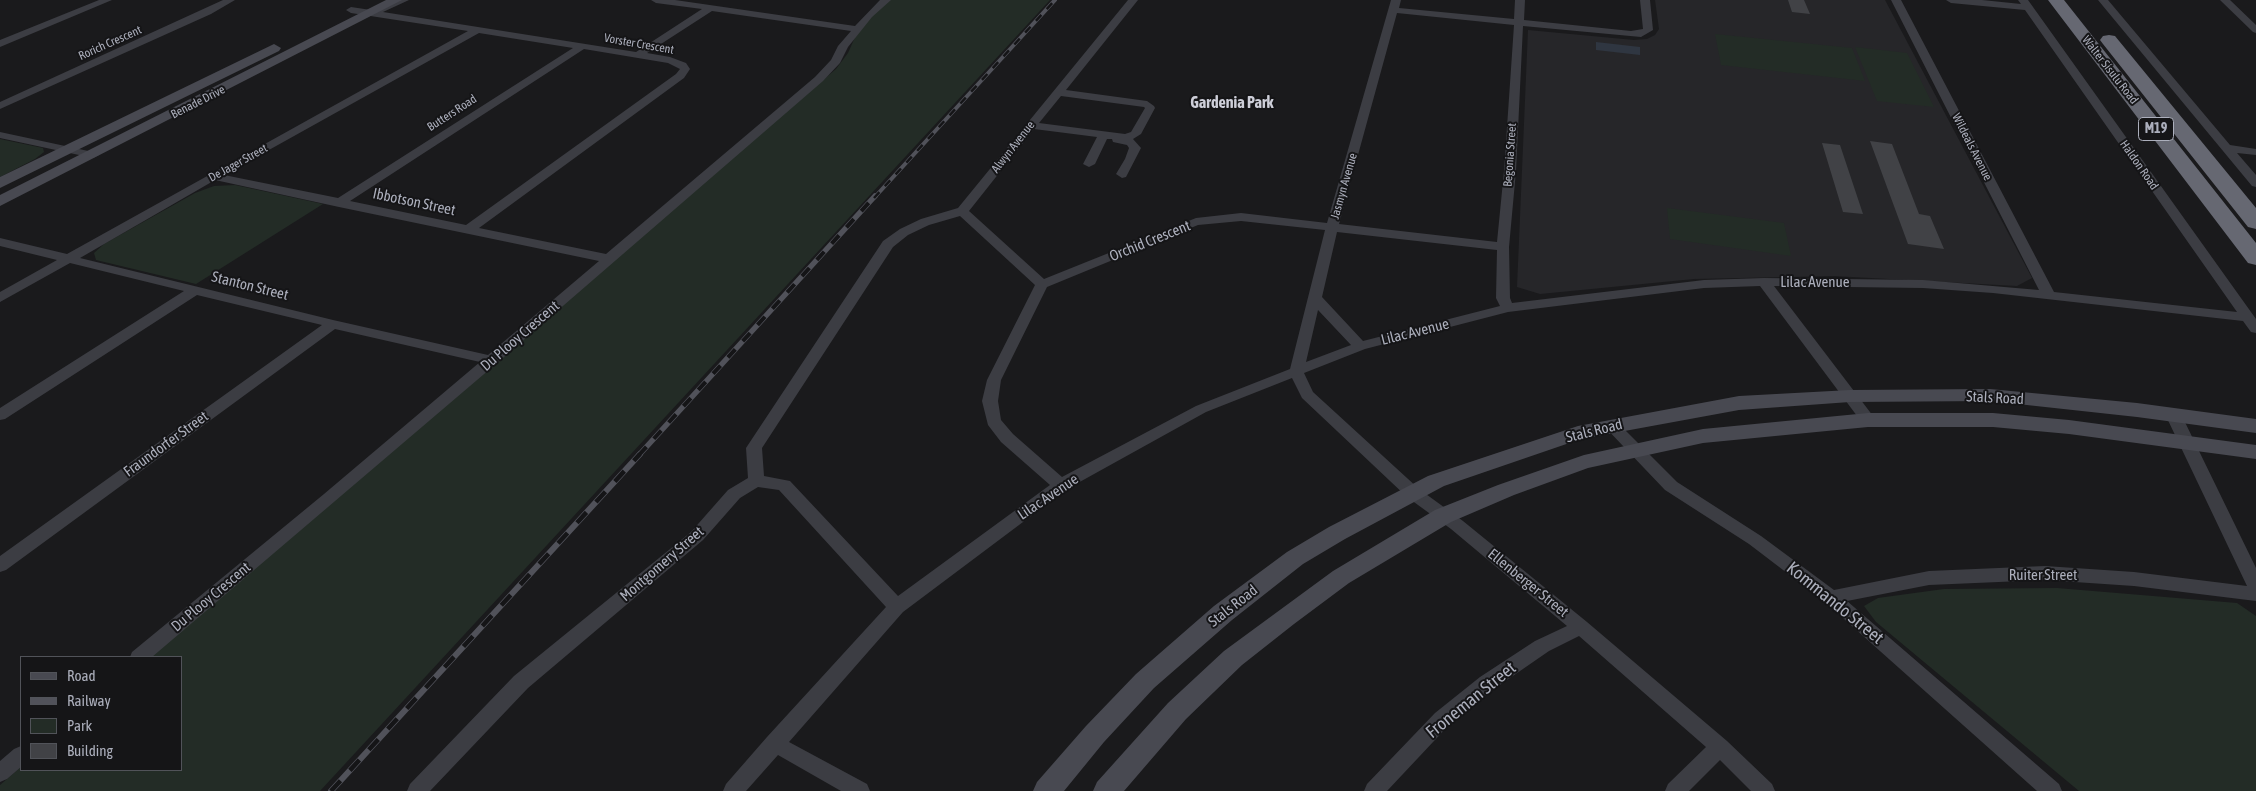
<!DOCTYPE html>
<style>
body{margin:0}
#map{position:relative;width:2256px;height:791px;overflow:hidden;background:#1a1a1c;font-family:"Asap Condensed",sans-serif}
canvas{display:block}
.legend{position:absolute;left:20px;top:656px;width:162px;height:115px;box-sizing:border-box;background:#151517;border:1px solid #515359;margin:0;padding:6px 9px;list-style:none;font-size:15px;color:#acafbc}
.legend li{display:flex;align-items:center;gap:10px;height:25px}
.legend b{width:25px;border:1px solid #515359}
</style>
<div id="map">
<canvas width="2256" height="791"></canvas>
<ul class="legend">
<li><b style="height:6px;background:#484951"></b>Road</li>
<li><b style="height:6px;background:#51525a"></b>Railway</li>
<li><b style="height:14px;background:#232c26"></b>Park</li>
<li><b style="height:14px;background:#414246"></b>Building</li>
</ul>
</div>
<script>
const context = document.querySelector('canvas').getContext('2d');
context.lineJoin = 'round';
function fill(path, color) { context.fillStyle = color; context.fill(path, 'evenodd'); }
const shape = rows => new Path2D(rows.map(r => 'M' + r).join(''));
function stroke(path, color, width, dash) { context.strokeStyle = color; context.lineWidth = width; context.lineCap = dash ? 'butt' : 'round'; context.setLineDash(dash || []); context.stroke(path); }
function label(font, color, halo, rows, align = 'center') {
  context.font = font + ' "Asap Condensed",sans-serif'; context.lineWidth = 4; context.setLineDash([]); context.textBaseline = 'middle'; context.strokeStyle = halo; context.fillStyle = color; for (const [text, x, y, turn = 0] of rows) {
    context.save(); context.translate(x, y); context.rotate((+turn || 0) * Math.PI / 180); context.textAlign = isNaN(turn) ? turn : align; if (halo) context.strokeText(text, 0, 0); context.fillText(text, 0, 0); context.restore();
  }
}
fill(shape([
 [1655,0,1885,0,2032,278,2017,286,1834,276,1694,279,1540,294,1517,287,1528,30,1634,40,1647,39,1655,35,1659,29]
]), '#262629');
fill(shape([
 [889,0,1050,0,320,791,0,791,0,785,21,767,21,770,181,770,181,657,150,657,836,69,848,53,860,26],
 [1715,34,1852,48,1865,81,1721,65],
 [1855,47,1907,53,1934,107,1877,101],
 [0,139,43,148,44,152,35,159,0,177],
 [235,185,323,204,196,284,96,260,94,253,104,244,195,193,214,186],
 [1667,208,1784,223,1791,256,1670,239],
 [2057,588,2237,603,2256,616,2256,791,2079,791,1876,622,1864,606,1878,598,1944,589]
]), '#232c26');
fill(shape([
 [1596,42,1640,47,1640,55,1596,50]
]), '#2f3641');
fill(shape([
 [1788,0,1804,0,1810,14,1792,12],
 [1870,141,1892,144,1919,214,1930,216,1944,249,1908,244],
 [1822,143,1840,145,1863,214,1843,212]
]), '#414246');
fill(shape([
 [99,0,112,0,0,47,0,40,99,0],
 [223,0,235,0,211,14,0,109,0,102,223,0],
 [396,0,409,0,383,12,636,52,702,9,656,3,651,0,675,0,855,26,880,0,891,0,872,17,848,47,840,63,823,81,497,363,152,657,130,657,132,652,324,494,480,362,335,329,6,570,0,572,0,556,322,325,197,295,5,419,0,420,0,408,184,291,70,263,0,302,0,292,57,260,0,246,0,238,67,254,468,31,351,13,346,10,351,7,371,10,396,0],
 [712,11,851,31,838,46,831,60,815,77,606,254,479,228,684,78,690,69,686,63,670,57,647,53,712,11],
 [479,33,573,48,338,198,224,175,479,33],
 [584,49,668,63,680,69,676,74,466,225,350,201,584,49],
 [215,180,339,207,599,261,488,355,333,320,80,258,215,180],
 [1128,0,1138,0,1066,90,1147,101,1154,106,1155,108,1141,134,1133,139,1141,148,1126,177,1122,178,1116,174,1125,159,1129,148,1127,145,1113,142,1112,139,1107,139,1095,164,1089,167,1083,164,1097,137,1034,129,969,211,1044,279,1196,218,1241,213,1327,223,1391,0,1401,0,1399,8,1514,19,1515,0,1525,0,1524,20,1631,31,1643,29,1640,0,1650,0,1653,30,1641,37,1523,26,1516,171,1509,247,1510,298,1512,303,1704,280,1764,278,1923,280,2039,290,1891,0,1901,0,2054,292,2237,312,2025,10,1951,3,1946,0,1982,0,2021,4,2018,0,2028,0,2256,319,2256,333,2251,332,2243,321,1993,293,1923,288,1774,286,1873,416,1876,420,1873,424,1868,425,1863,424,1760,286,1704,288,1508,312,1365,349,1304,373,1313,392,1419,489,1463,521,1587,622,1727,741,1772,784,1775,791,1751,791,1720,760,1689,791,1665,791,1668,784,1706,747,1579,636,1549,651,1494,689,1449,725,1387,791,1364,791,1367,784,1435,713,1480,677,1535,641,1567,626,1451,529,1407,497,1302,398,1292,378,1206,412,1067,489,903,612,789,742,867,784,870,791,841,791,778,755,746,791,723,791,726,784,767,737,886,607,779,490,758,487,740,498,703,540,528,688,430,791,407,791,410,784,514,676,691,532,728,490,748,478,746,448,883,241,900,229,921,219,958,208,1128,0],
 [1397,13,1514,25,1504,171,1497,242,1339,224,1397,13],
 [1061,96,1144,107,1145,108,1131,132,1125,134,1039,123,1061,96],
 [960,216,1035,285,987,380,982,401,988,425,1001,442,1050,485,898,596,790,481,764,476,762,448,893,247,908,235,929,225,960,216],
 [1241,221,1325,230,1290,369,1196,406,1062,477,1013,434,1001,420,998,401,1001,380,1047,287,1198,225,1241,221],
 [1337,232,1497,250,1496,298,1500,306,1363,341,1322,297,1337,232],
 [1318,310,1351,345,1306,362,1318,310],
 [2098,0,2108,0,2230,145,2256,149,2256,155,2237,153,2256,175,2256,187,2252,186,2098,0],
 [2220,0,2230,0,2256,25,2256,33,2253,32,2220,0],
 [0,132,93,152,99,155,93,158,0,138,0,132],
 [2173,409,2178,410,2181,414,2256,568,2256,601,2134,586,2045,580,1929,585,1847,601,2059,784,2062,791,2037,791,1825,602,1749,544,1665,490,1603,425,1606,421,1616,421,1677,482,1761,536,1834,590,1929,571,2045,566,2134,572,2247,586,2165,414,2168,410,2173,409],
 [21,746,21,767,7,779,0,782,0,761,14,749,21,746]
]), '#3c3d43');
fill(shape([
 [386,0,402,0,0,206,0,195,386,0],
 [274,44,281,48,279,51,0,188,0,177,274,44],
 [1990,389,2137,403,2256,419,2256,433,2137,417,1990,401,1850,402,1739,410,1581,439,1444,486,1345,539,1303,564,1232,620,1154,688,1104,742,1064,791,1033,791,1037,782,1086,726,1136,674,1214,606,1287,552,1329,527,1428,476,1578,426,1739,396,1850,390,1990,389],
 [1868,413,1993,413,2069,420,2256,445,2256,459,2069,434,1993,427,1868,427,1703,443,1588,468,1514,495,1451,522,1349,583,1294,624,1242,665,1186,719,1124,791,1093,791,1097,782,1168,703,1224,651,1333,571,1435,510,1498,485,1584,455,1703,429,1868,413]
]), '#484951');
fill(shape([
 [2048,0,2064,0,2256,243,2256,265,2248,263,2048,0],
 [2109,35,2115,36,2256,208,2256,229,2248,227,2103,44,2100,40,2103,36,2109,35]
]), '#666872');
const railFar2 = shape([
 [874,198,1055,0]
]);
const railFar1 = shape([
 [639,455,875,196]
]);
const rail = shape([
 [331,791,640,454]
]);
stroke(railFar2, '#51525a', 4);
stroke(railFar1, '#51525a', 5.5);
stroke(rail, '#51525a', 6);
stroke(railFar2, '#151517', 2.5, [8]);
stroke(railFar1, '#151517', 4, [11]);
stroke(rail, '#151517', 4.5, [14]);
label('12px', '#acafbc', '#151517', [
 ["Rorich Crescent",110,43,-24],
 ["Vorster Crescent",639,44,10],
 ["Walter Sisulu Road",2110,70,52],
 ["Benade Drive",198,102,-27],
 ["Butters Road",452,113,-33],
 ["Alwyn Avenue",1013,147,-52],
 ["Wildeals Avenue",1972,147,63],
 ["Begonia Street",1510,155,-86],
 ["De Jager Street",238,163,-29],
 ["Haldon Road",2139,165,55],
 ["Jasmyn Avenue",1344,186,-74]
]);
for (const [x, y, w] of [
 [2156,129,35]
]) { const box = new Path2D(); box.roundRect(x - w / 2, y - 11.5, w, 23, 4); context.fillStyle = '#151517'; context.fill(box); stroke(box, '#acafbc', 1); }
label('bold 14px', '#acafbc', null, [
 ["M19",2156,129]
]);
label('15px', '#acafbc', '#151517', [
 ["Ibbotson Street",414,202,12],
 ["Orchid Crescent",1150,241,-22],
 ["Lilac Avenue",1815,282],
 ["Stanton Street",250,286,14],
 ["Lilac Avenue",1415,332,-14],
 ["Du Plooy Crescent",520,336,-41],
 ["Stals Road",1995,398,3],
 ["Stals Road",1594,431,-14],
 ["Fraundorfer Street",166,444,-36],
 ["Lilac Avenue",1048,497,-34],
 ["Montgomery Street",662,564,-41],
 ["Ruiter Street",2043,575],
 ["Ellenberger Street",1528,583,39],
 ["Du Plooy Crescent",211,597,-40],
 ["Stals Road",1233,606,-38]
]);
label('bold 16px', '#cdced8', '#151517', [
 ["Gardenia Park",1232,103]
]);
label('18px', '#acafbc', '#151517', [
 ["Kommando Street",1835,603,39],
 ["Froneman Street",1471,700,-39]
]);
</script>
